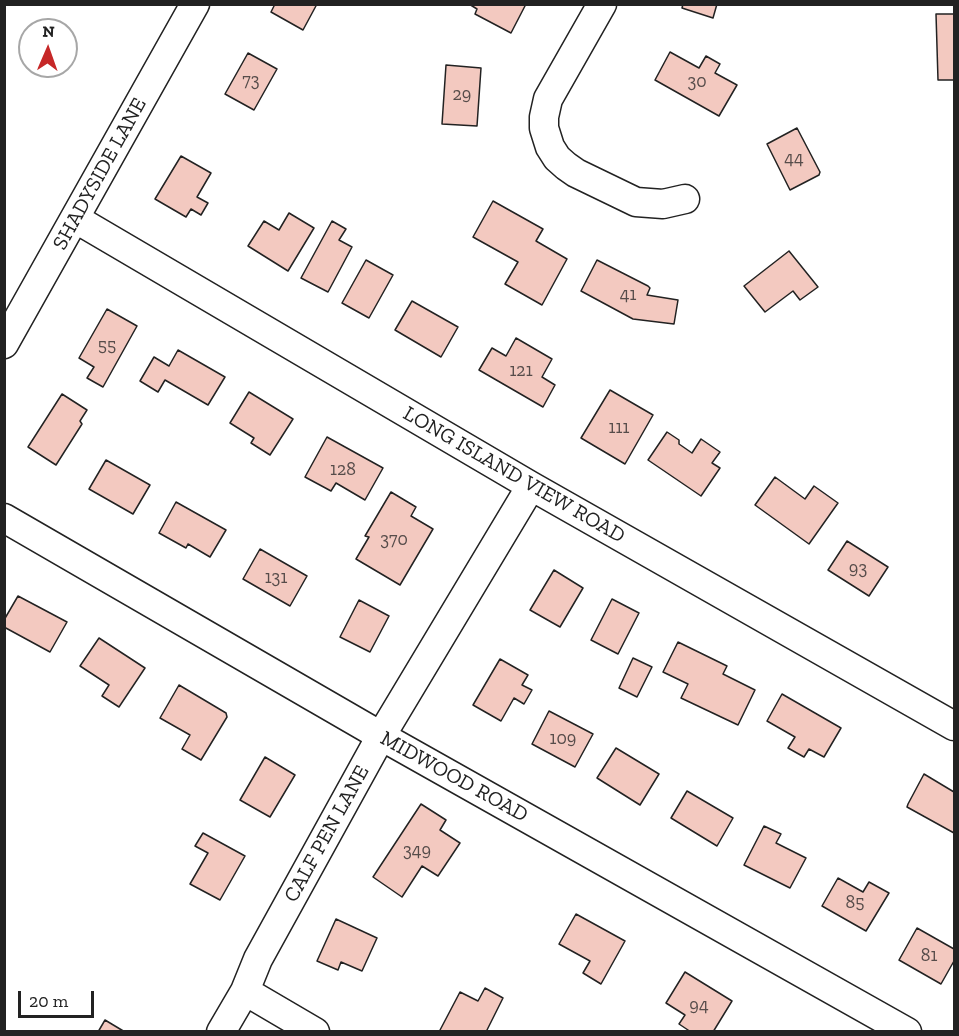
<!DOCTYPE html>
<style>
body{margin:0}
#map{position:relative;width:959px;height:1036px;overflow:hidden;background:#fff;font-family:"Zilla Slab",serif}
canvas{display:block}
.frame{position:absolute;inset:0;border:6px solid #222;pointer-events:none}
.north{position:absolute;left:18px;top:18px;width:60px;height:60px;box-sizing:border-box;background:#fff;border:2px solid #a7a7a7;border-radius:50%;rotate:2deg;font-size:16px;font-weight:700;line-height:24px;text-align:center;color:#222}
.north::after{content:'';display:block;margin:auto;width:21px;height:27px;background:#c62828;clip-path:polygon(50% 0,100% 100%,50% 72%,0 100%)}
.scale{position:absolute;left:18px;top:991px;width:76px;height:27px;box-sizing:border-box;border:3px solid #222;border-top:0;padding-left:8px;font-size:18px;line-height:21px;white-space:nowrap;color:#222;-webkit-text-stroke:4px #fff;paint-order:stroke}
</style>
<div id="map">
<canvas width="959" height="1036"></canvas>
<div class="frame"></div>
<div class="north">N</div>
<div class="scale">20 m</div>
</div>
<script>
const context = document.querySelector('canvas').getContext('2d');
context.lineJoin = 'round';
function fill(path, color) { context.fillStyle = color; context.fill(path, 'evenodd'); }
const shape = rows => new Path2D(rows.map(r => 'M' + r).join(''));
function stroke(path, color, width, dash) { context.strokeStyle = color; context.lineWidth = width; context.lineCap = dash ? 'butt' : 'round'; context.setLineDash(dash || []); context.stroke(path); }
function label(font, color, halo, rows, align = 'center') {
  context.font = font + ' "Zilla Slab",serif'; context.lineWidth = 4.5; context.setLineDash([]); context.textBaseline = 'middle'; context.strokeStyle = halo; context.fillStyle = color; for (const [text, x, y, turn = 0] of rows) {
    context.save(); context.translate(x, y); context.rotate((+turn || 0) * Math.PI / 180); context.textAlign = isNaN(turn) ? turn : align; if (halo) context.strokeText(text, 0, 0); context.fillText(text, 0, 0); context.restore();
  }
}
const building = shape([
 [275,4,317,4,303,30,271,12,275,4],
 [469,4,526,4,511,33,475,14,477,9,469,4],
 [683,4,717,4,713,18,682,8,683,4],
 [936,14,954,14,954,80,938,80,936,14],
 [670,52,699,68,706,56,720,64,715,73,737,85,719,116,655,80,670,52],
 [248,53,277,69,254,110,225,94,248,53],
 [446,65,481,68,477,126,442,124,446,65],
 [797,128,820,172,819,175,790,190,767,144,797,128],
 [181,156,211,173,197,197,208,203,201,215,191,209,186,217,155,199,181,156],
 [493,201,543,229,536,241,567,259,542,305,505,284,518,262,473,237,493,201],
 [289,213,314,228,288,271,248,246,264,221,279,230,289,213],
 [332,221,346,229,339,240,352,247,328,292,301,278,332,221],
 [789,251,818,287,800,300,793,291,765,312,744,286,789,251],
 [366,260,393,275,369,318,342,303,366,260],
 [597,260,648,286,650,288,647,295,678,300,674,324,633,319,581,291,597,260],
 [412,301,458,327,441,357,395,330,412,301],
 [107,309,137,326,103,387,87,378,94,367,79,358,107,309],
 [516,338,552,359,542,377,555,385,543,407,479,370,492,348,506,356,516,338],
 [178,350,225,377,208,405,165,380,158,392,140,381,154,357,169,366,178,350],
 [610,390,653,415,625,464,581,438,610,390],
 [249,392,293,419,270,455,251,443,254,438,230,423,249,392],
 [62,394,87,410,80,421,82,424,56,465,28,447,62,394],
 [667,432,679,440,679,444,692,453,701,439,720,452,712,463,720,468,701,496,648,460,667,432],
 [327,437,383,468,365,500,336,483,331,491,305,477,327,437],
 [106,460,150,485,133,514,89,489,106,460],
 [775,477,805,499,814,486,838,503,809,544,755,505,775,477],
 [391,492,416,507,411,516,433,529,400,585,356,559,369,537,365,536,391,492],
 [176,502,226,530,210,557,188,544,186,548,159,533,176,502],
 [847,541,888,567,869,596,828,570,847,541],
 [260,549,307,576,290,606,243,579,260,549],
 [554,570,583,588,560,627,530,610,554,570],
 [18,596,67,622,50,652,4,627,4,620,18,596],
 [612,599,639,613,618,654,591,640,612,599],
 [359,600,389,616,370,652,340,637,359,600],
 [99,638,145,668,119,707,102,696,109,685,80,666,99,638],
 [678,642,727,666,723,674,755,690,738,725,681,698,688,684,663,672,678,642],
 [633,658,652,667,637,697,619,688,633,658],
 [500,659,528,675,522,685,532,690,524,704,514,698,501,721,473,705,500,659],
 [179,685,226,713,227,717,201,760,182,749,190,735,160,718,179,685],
 [782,694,841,728,824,757,809,749,804,757,788,748,795,737,767,721,782,694],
 [549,711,593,734,575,767,532,744,549,711],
 [616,748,659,774,640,805,597,778,616,748],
 [265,757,295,775,270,817,240,800,265,757],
 [924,774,954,792,954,833,907,807,908,804,924,774],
 [687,791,733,818,717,846,671,818,687,791],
 [421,804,446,820,440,830,460,843,438,876,422,866,402,897,373,877,421,804],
 [764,826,781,834,776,843,806,858,790,888,744,865,764,826],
 [203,833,245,856,220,900,190,884,208,853,195,846,203,833],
 [838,878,863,892,869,882,889,893,866,931,822,906,838,878],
 [576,914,625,941,601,984,583,973,590,961,559,944,576,914],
 [336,919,377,938,362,971,341,962,338,970,317,961,336,919],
 [917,928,954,949,954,961,941,984,899,960,917,928],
 [685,972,732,1001,713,1032,691,1032,679,1024,685,1015,666,1003,685,972],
 [485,988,503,998,486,1032,439,1032,460,992,478,1001,485,988],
 [105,1020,125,1032,98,1032,105,1020]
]);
fill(building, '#f3c9c0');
stroke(building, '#222', 1.5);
const minor = shape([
 [602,4,548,99,544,117,544,128,550,147,557,158,566,166,576,173,636,202,663,204,685,199],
 [76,219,531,486,954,726],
 [4,344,195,4],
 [4,518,381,736,907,1032],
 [245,991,315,1032],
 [221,1032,245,991,258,959,381,736,531,486]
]);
stroke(minor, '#222', 31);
stroke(minor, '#fff', 28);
label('18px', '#564c4a', null, [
 ["73",251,81],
 ["30",697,82],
 ["29",462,95],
 ["44",794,159],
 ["41",628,295],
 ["55",107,346],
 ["121",521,371],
 ["111",619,428],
 ["128",343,470],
 ["370",394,540],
 ["93",858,569],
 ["131",276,578],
 ["109",563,739],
 ["349",417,851],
 ["85",855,903],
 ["81",929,956],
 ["94",699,1006]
]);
label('21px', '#222', '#fff', [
 ["SHADYSIDE LANE",100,174,-61],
 ["LONG ISLAND VIEW ROAD",514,475,30],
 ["MIDWOOD ROAD",454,777,29],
 ["CALF PEN LANE",327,834,-61]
]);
</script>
